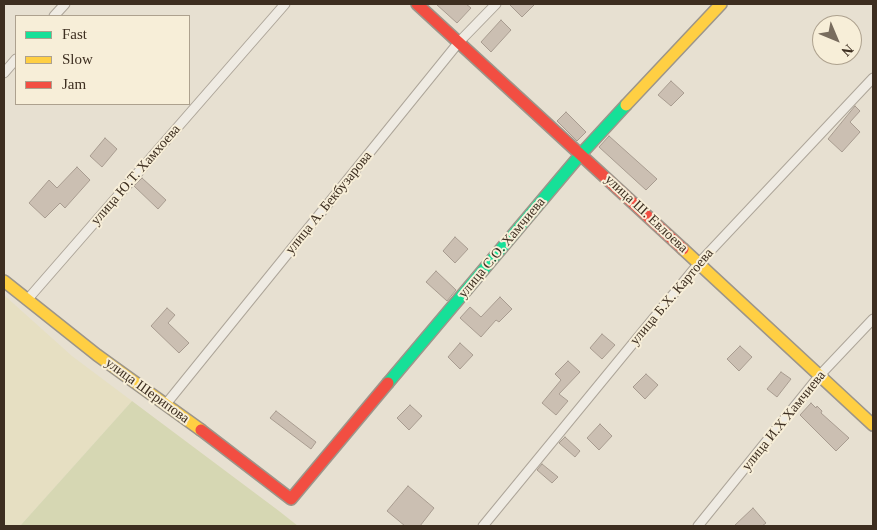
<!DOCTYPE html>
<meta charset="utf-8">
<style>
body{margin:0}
#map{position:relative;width:877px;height:530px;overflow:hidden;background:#e7e0d1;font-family:Georgia,serif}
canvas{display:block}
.frame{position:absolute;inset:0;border:5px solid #3d2e20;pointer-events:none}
.legend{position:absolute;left:15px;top:15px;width:175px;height:90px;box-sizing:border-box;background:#f7eed8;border:1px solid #ada18e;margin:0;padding:6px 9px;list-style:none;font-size:15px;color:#3d2e20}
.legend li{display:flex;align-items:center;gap:10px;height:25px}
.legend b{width:25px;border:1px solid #ada18e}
.north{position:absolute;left:812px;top:15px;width:50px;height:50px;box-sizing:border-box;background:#f7eed8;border:1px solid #ada18e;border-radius:50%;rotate:135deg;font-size:14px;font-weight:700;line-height:20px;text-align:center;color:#3d2e20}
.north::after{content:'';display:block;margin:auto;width:18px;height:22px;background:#786c5e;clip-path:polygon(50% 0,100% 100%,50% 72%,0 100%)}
</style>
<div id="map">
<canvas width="877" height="530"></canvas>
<div class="frame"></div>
<ul class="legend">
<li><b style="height:6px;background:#16e098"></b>Fast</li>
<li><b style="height:6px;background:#ffcf43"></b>Slow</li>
<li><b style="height:6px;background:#f24e42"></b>Jam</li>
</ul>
<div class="north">N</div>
</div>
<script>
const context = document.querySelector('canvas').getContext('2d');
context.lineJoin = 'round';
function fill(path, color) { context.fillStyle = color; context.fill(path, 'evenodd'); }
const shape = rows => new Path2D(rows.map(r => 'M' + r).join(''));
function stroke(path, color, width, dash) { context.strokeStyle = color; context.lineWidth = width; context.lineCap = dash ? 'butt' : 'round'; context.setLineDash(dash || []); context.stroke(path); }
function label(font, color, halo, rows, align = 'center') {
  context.font = font + ' Georgia,serif'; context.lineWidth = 4; context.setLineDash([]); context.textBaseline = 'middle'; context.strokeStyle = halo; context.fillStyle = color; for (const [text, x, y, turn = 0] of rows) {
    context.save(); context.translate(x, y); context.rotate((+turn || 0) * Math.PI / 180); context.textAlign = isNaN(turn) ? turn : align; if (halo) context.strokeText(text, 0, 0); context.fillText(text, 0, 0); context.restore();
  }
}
fill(shape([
 [4,295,72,356,132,401,20,526,4,526]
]), '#e6dfc2');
fill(shape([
 [132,401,279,511,298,526,20,526]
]), '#d6d7b3');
const building = shape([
 [436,4,466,4,471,8,457,23,436,4],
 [509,4,535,4,522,17,509,4],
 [501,20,511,30,491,52,481,42,501,20],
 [671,81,684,93,671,106,658,95,671,81],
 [855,106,860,111,850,122,860,132,842,152,828,139,855,106],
 [566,112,586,132,577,141,557,121,566,112],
 [609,136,657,179,646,190,599,147,609,136],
 [105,138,117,149,102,167,90,156,105,138],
 [77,167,90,180,65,208,60,203,45,218,29,203,49,180,57,188,77,167],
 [142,178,166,200,158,209,134,186,142,178],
 [455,237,468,249,455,263,443,251,455,237],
 [436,271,456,290,447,301,426,282,436,271],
 [500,297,512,309,499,322,496,320,481,337,460,318,470,307,481,317,500,297],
 [167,308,175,315,168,323,189,343,179,353,151,326,167,308],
 [602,334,615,345,602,359,590,348,602,334],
 [460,343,473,355,460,369,448,357,460,343],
 [740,346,752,357,739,371,727,359,740,346],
 [568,361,580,372,559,394,568,401,556,415,542,403,561,380,555,374,568,361],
 [781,372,791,379,777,397,767,389,781,372],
 [646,374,658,385,645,399,633,387,646,374],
 [811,403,816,408,817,406,822,411,821,413,849,438,836,451,800,415,811,403],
 [410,405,422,416,409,430,397,418,410,405],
 [276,411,316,442,311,449,270,418,276,411],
 [600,424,612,436,599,450,587,438,600,424],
 [565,437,580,451,575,457,559,443,565,437],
 [542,464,558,477,552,483,537,470,542,464],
 [408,486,434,508,420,526,405,526,387,511,408,486],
 [753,508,766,523,762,526,734,526,753,508]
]);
fill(building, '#cbbfb2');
stroke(building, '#a89c90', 1);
const street = shape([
 [54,16,65,4],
 [4,73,16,59],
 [27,300,285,4],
 [166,404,459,42,496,4],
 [483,526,699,263,873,78],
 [698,526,820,375,873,319]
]);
const fast = shape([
 [388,383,581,154,626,105]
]);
const slow = shape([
 [626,105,721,4],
 [683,249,873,425],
 [4,281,97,355,201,430]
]);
const jam = shape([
 [417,4,683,249],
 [201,430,291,499,388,383]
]);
stroke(street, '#ada599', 11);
stroke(fast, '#9c958a', 14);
stroke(slow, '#9c958a', 14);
stroke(jam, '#9c958a', 14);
stroke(street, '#efebe3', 9);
stroke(fast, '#16e098', 11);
stroke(slow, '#ffcf43', 11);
stroke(jam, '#f24e42', 11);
label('14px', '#3d2e20', '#f7eed8', [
 ["улица Ю.Т. Хамхоева",136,175,-49],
 ["улица А. Бекбузарова",329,203,-51],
 ["улица Ш. Евлоева",646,214,43],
 ["улица С.О. Хамчиева",502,248,-50],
 ["улица Б.Х. Картоева",672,297,-50],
 ["улица Шерипова",147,391,36],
 ["улица И.Х Хамчиева",784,421,-51]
]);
</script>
